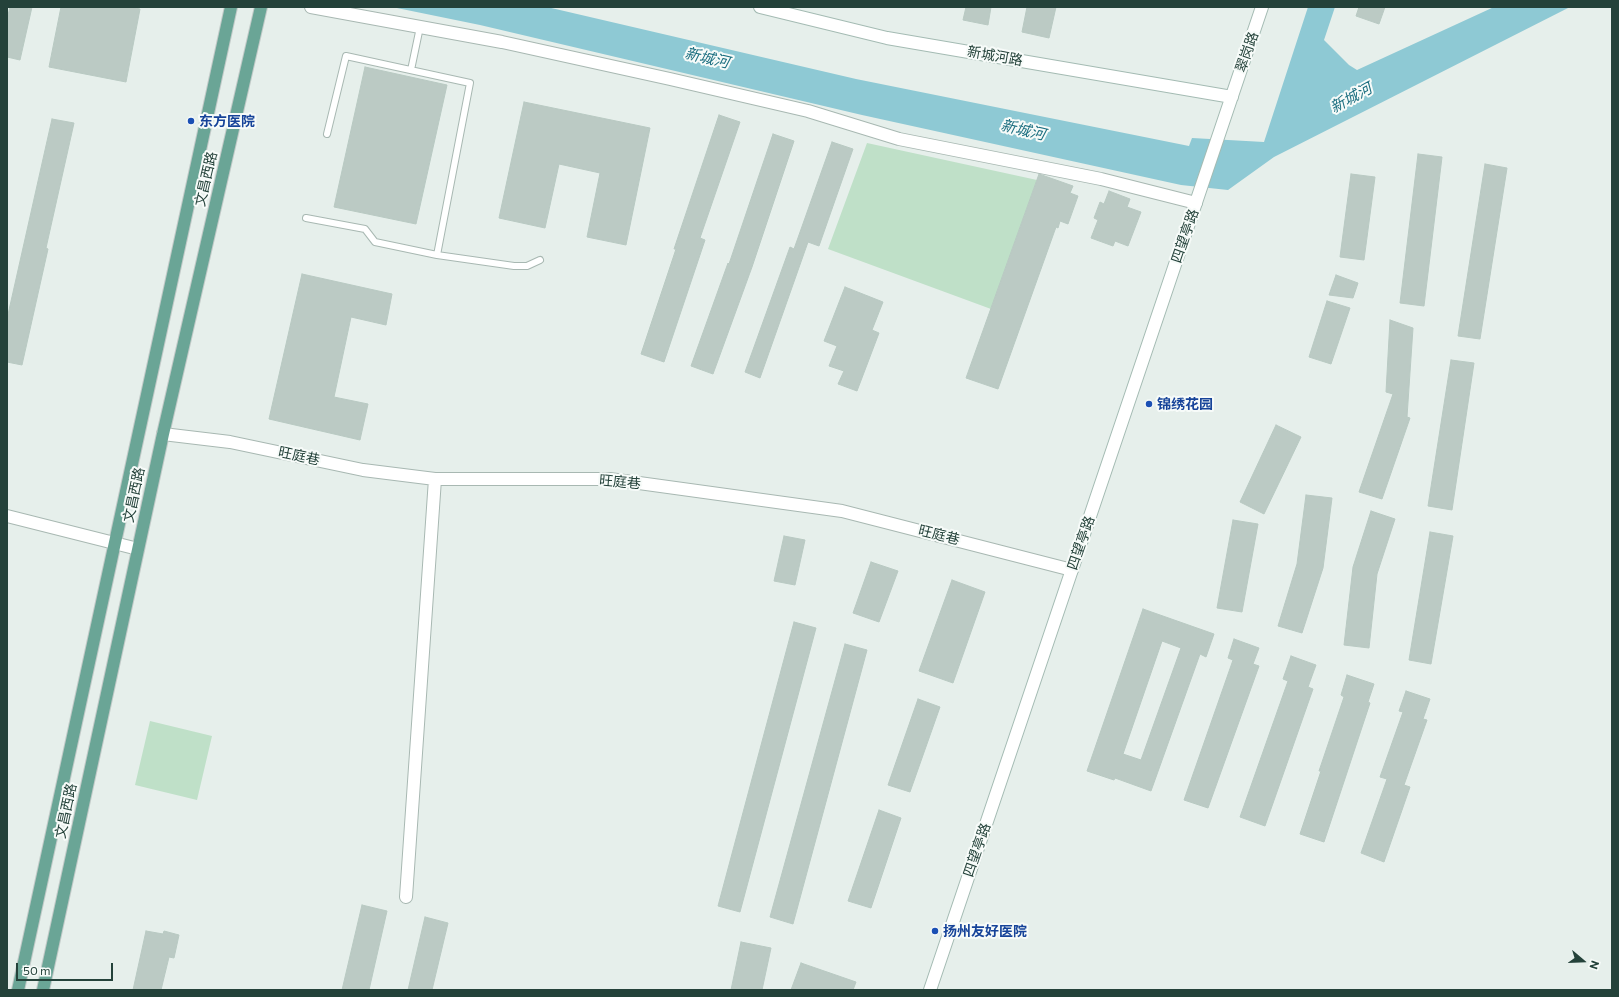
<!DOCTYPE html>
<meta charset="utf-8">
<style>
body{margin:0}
#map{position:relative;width:1619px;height:997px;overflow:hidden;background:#e6efeb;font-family:Commissioner,sans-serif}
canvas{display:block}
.frame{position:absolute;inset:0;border:8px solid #24423a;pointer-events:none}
.north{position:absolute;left:1563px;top:941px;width:40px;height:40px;-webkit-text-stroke:3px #f7fbf9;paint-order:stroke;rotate:109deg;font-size:11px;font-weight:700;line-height:16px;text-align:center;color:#24423a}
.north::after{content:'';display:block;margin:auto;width:14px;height:18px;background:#24423a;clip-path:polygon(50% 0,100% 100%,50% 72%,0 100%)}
.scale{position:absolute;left:16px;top:963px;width:97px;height:18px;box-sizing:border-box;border:2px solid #24423a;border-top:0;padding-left:5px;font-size:12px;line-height:14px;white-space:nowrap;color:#24423a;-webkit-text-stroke:3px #f7fbf9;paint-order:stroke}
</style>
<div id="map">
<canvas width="1619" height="997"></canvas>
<div class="frame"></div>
<div class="north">N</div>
<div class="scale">50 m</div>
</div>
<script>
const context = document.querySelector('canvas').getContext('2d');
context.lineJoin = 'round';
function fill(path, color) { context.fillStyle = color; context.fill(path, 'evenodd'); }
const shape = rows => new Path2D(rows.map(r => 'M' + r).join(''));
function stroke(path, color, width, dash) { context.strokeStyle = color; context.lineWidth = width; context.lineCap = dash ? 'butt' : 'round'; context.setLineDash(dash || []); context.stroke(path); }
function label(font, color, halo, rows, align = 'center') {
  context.font = font + ' Commissioner,"Noto Sans SC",sans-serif'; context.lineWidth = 4; context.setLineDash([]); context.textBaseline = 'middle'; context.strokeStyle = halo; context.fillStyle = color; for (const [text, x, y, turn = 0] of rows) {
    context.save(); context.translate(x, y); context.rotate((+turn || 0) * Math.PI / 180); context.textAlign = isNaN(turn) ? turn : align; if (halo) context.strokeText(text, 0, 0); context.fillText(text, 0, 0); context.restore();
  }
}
fill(shape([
 [867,143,1037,180,991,309,828,249],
 [150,721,212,736,197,800,135,785]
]), '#bfe0c8');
fill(shape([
 [392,7,547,7,856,79,1189,146,1192,138,1264,142,1308,7,1335,7,1324,40,1349,65,1357,70,1494,7,1570,7,1274,157,1228,190,1181,185,862,115,480,25]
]), '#8ec9d4');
const building = shape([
 [10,7,32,7,20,60,7,57,7,19,10,7],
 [61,7,131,7,140,9,126,82,49,67,61,7],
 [966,7,991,7,988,25,963,20,966,7],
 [1027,7,1056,7,1049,38,1022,32,1027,7],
 [1359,7,1385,7,1379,24,1356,16,1359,7],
 [365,67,447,85,416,224,334,207,365,67],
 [524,102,650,128,626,245,587,237,600,173,559,164,545,228,499,218,524,102],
 [719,115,740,122,700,238,705,240,664,362,641,354,676,249,674,249,719,115],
 [52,119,74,123,46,248,48,249,22,365,7,362,7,319,52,119],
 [773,134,794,141,752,267,713,374,691,366,728,263,729,264,773,134],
 [832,142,853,149,819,246,808,242,760,378,745,372,790,247,794,249,832,142],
 [1418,154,1442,157,1424,306,1400,303,1418,154],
 [1485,164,1507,168,1480,339,1458,336,1485,164],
 [1039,174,1073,186,1070,193,1078,196,1068,224,1060,221,1058,228,1056,227,998,389,966,378,1039,174],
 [1351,174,1375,177,1364,260,1340,257,1351,174],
 [1109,191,1130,199,1127,207,1141,212,1128,246,1115,241,1113,246,1091,238,1098,220,1094,218,1100,202,1104,204,1109,191],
 [302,274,392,294,386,325,351,317,334,397,368,404,360,440,269,419,302,274],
 [1336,275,1358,283,1353,298,1329,295,1336,275],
 [845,287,883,302,872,330,879,333,857,391,838,384,844,371,829,366,837,346,824,341,845,287],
 [1327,301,1350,308,1331,364,1309,357,1327,301],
 [1390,320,1413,328,1407,417,1410,418,1382,499,1359,492,1393,394,1386,392,1390,320],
 [1451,360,1474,363,1452,510,1428,506,1451,360],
 [1276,425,1301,437,1264,514,1240,502,1276,425],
 [1306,495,1332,498,1323,568,1302,633,1278,626,1297,564,1306,495],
 [1371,511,1395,519,1377,574,1369,648,1344,645,1353,567,1371,511],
 [1233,520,1258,524,1242,612,1217,608,1233,520],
 [1430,532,1453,536,1431,664,1409,660,1430,532],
 [784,536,805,540,795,585,774,581,784,536],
 [871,562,898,571,879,622,853,613,871,562],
 [952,580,985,592,953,683,919,671,952,580],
 [1143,609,1214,634,1206,657,1200,654,1151,791,1115,778,1114,780,1087,771,1143,609],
 [1162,641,1181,648,1141,760,1123,754,1162,641],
 [794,622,816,628,740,912,718,906,794,622],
 [1234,639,1259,648,1253,664,1259,666,1208,808,1184,800,1233,660,1228,658,1234,639],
 [845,644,867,650,793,924,770,917,845,644],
 [1291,656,1316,665,1308,687,1313,689,1265,826,1240,817,1288,681,1283,679,1291,656],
 [1347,675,1374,684,1368,702,1370,703,1324,842,1300,834,1321,771,1319,771,1344,697,1341,695,1347,675],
 [1406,691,1430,699,1423,719,1427,720,1404,785,1410,787,1384,862,1361,853,1387,779,1380,777,1403,712,1399,711,1406,691],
 [918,699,940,707,910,792,888,785,918,699],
 [879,810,901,818,871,908,848,901,879,810],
 [362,905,387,911,369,990,342,990,362,905],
 [425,917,448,923,432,990,408,990,425,917],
 [146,931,163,934,164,931,179,935,174,958,169,957,161,990,133,990,146,931],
 [741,942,771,948,762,990,731,990,741,942],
 [801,963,856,982,853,990,791,990,801,963]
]);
fill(building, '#bbcac4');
stroke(building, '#b8c9c2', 1);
const lane = shape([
 [411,70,420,27],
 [327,134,346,56,470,83,437,255],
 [306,218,365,229,375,242,437,255,514,266,527,266,540,260]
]);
const street = shape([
 [311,7,502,42,670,79,808,111,899,139,1101,179,1196,203],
 [163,434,230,442,363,470,435,479,610,479,842,511,1072,570],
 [7,516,138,549],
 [406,897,435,479]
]);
const secondary = shape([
 [760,7,887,38,1232,97],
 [930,990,1262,7]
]);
const primary = shape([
 [18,990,231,7],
 [43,990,163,434,261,7]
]);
stroke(lane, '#a8b8b2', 8);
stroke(street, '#a8b8b2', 14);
stroke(secondary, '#a4bbb3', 14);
stroke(primary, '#c2cac8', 14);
stroke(lane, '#fff', 6);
stroke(street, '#fff', 12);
stroke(secondary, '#fff', 12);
stroke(primary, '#6aa596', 12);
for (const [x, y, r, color] of [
 [191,121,4,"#1a4fb4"],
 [1149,404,4,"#1a4fb4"],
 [935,931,4,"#1a4fb4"]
]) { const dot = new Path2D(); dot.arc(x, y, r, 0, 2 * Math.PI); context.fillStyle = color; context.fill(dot); stroke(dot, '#f7fbf9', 1.5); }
label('14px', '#24423a', '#f7fbf9', [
 ["翠岗路",1247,52,-71],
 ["新城河路",995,56,10],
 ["文昌西路",206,179,-77],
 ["四望亭路",1185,236,-71],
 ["旺庭巷",299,456,12],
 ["旺庭巷",620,482,5],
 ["文昌西路",134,495,-78],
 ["旺庭巷",939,535,14],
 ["四望亭路",1081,543,-71],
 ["文昌西路",66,811,-78],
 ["四望亭路",977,850,-71]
]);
label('bold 14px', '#164399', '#f7fbf9', [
 ["东方医院",199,121],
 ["锦绣花园",1157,404],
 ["扬州友好医院",943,931]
], 'left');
label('italic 15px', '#1c6f80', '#f7fbf9', [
 ["新城河",707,58,13],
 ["新城河",1351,98,-29],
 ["新城河",1023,130,13]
]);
</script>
